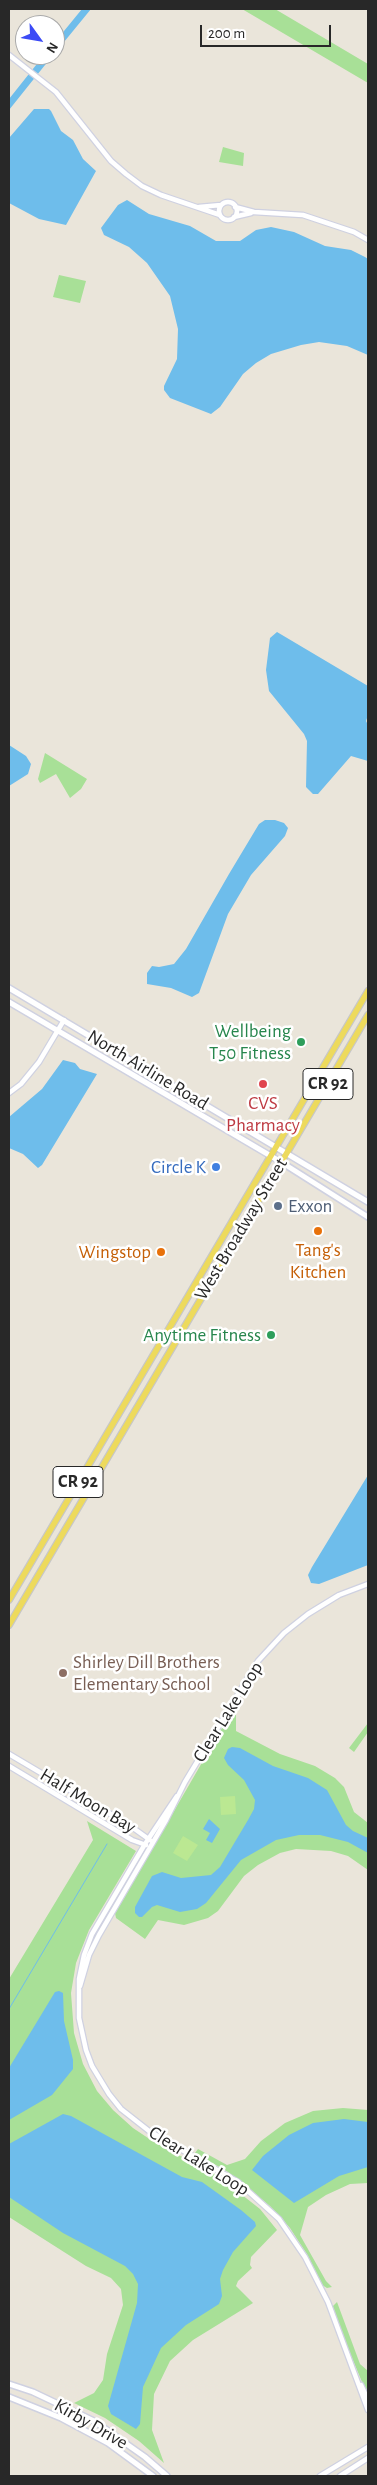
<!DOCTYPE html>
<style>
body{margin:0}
#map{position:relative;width:377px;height:2485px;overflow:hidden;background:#eae5da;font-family:"Alegreya Sans",sans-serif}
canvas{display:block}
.frame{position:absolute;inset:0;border:10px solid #282828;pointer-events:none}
.north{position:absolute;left:15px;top:15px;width:50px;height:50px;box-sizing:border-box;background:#fff;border:1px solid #a9a9a9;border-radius:50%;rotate:122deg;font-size:14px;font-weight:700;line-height:20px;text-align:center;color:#282828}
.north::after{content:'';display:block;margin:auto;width:18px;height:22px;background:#3c4bf6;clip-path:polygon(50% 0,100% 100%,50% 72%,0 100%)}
.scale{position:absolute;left:200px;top:25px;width:131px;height:22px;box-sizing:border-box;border:2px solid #282828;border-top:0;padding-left:6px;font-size:15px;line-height:18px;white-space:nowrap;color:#282828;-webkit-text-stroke:4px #fff;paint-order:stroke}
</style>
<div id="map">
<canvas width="377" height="2485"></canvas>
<div class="frame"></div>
<div class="north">N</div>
<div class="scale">200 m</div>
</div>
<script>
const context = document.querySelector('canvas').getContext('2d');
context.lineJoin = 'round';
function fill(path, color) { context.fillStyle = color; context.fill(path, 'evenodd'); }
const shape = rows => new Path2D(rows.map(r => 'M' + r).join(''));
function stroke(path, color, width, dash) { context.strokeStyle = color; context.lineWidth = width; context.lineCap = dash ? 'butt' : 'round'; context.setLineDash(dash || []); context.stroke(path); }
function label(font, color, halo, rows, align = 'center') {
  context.font = font + ' "Alegreya Sans",sans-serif'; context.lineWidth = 5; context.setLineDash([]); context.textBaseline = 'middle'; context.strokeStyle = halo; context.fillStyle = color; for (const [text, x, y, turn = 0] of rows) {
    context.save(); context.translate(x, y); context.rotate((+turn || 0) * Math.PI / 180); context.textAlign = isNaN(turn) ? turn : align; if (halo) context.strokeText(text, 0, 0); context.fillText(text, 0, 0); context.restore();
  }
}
fill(shape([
 [242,9,275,9,368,64,368,83],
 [223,147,244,153,243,166,219,162],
 [59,275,86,281,80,303,53,297],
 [45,753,87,779,81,789,70,798,56,774,40,783,38,779],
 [233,1709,236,1711,236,1731,280,1754,315,1766,335,1778,344,1787,354,1812,368,1823,368,1870,348,1856,331,1851,296,1849,280,1853,258,1865,244,1876,218,1911,208,1918,184,1925,158,1920,145,1939,116,1918,115,1913],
 [368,1723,368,1732,354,1752,349,1748],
 [87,1821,136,1851,89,1930,76,1963,71,1993,74,2033,83,2064,97,2091,113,2110,133,2128,154,2142,218,2176,260,2209,277,2230,251,2257,250,2265,252,2268,238,2281,236,2286,253,2303,193,2340,170,2361,154,2394,152,2430,164,2463,139,2441,105,2418,74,2403,94,2393,103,2380,107,2354,123,2305,121,2289,111,2278,86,2266,9,2217,9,1979,93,1840],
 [343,2108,368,2110,368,2183,350,2184,326,2195,308,2207,300,2235,326,2281,332,2287,327,2288,322,2285,308,2256,290,2228,270,2206,228,2172,195,2153,198,2149,227,2165,245,2159,261,2141,285,2123,313,2111],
 [337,2302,360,2364,368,2371,368,2396,332,2311,333,2306]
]), '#a8e097');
fill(shape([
 [235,1796,236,1814,221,1815,220,1797],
 [183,1836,198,1845,187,1861,173,1853]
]), '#bbe892');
fill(shape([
 [82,9,91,9,55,53,55,42],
 [44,55,53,55,9,110,9,99],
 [34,109,49,109,51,111,61,131,73,140,83,159,96,171,66,225,39,219,9,203,9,138],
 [127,200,149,214,190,226,216,241,240,241,256,230,271,227,294,232,325,246,351,250,365,257,368,259,368,355,347,346,319,342,301,345,271,354,256,363,243,374,220,407,211,414,170,398,164,390,164,386,177,359,178,329,170,296,147,263,129,247,104,235,101,228,118,205],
 [277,632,368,686,368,715,366,721,368,725,368,761,351,756,318,794,313,794,306,787,307,741,304,734,269,691,266,670,270,638],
 [9,745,26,756,31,764,28,774,9,786],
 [265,820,275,820,284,823,288,828,285,836,251,875,228,914,199,993,192,997,171,988,147,984,147,973,152,966,159,967,174,964,186,949,229,874,259,824],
 [63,1060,75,1063,80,1069,97,1074,42,1165,38,1168,23,1154,9,1148,9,1117,42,1089],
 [368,1475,368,1565,319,1584,311,1583,308,1575,312,1567],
 [232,1747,240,1748,273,1766,308,1778,327,1790,346,1825,353,1831,368,1838,368,1853,348,1842,320,1835,299,1835,276,1840,241,1860,206,1903,197,1909,180,1912,157,1905,152,1907,142,1917,139,1917,135,1913,135,1907,152,1876,162,1872,181,1878,211,1875,220,1867,248,1820,254,1809,255,1800,244,1780,228,1765,224,1758,228,1749],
 [209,1819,220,1829,212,1843,206,1840,210,1833,203,1829],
 [59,1991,63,1993,64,2021,73,2060,73,2069,52,2095,9,2120,9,2068,55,1992],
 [63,2114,71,2116,182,2177,202,2182,241,2210,255,2222,256,2226,233,2252,223,2270,220,2279,222,2296,219,2304,186,2325,161,2348,143,2387,140,2424,136,2429,111,2414,108,2406,137,2303,138,2284,133,2274,125,2266,63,2233,9,2197,9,2144],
 [344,2119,368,2122,368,2167,339,2176,294,2203,252,2170,263,2156,289,2135,313,2123]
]), '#6ebdeb');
stroke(shape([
 [9,2009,107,1844]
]), '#6ebdeb', 1);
const tertiary = shape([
 [9,55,56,92,111,161,126,174,142,186,161,195,220,215],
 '219 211a9 9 0 1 1 18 0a9 9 0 1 1-18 0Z',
 [199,207,221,205],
 [235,207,254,212,303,215,354,232,368,240],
 [234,217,251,213],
 [9,1093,21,1084,39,1062,64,1020],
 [9,1754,129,1825,150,1840],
 [9,1766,132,1840,146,1845],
 [177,1796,145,1844,92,1934,84,1955,79,1979,79,2018,86,2050,92,2066,109,2094,121,2109,149,2131,238,2182,279,2219,305,2257,328,2302,368,2410],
 [80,1986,89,1955,99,1935,166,1820,185,1782,258,1661,284,1633,308,1614,339,1595,368,1584],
 [361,2385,368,2400],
 [320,2476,368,2447],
 [340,2476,368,2458]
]);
const secondary = shape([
 [9,988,368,1202],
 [9,1002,281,1162,368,1217],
 [9,2384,33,2392,94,2421,145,2457,167,2476],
 [9,2397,61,2418,108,2443,153,2476]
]);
const primary = shape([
 [318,1076,323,1080,320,1091],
 [9,1600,368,991],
 [9,1625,368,1015]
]);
stroke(tertiary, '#cfd1e1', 7);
stroke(secondary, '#cfd1e1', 8);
stroke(primary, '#c7c7c7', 8);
stroke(tertiary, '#fff', 4.5);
stroke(secondary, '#fff', 5);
stroke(primary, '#edda5c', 5.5);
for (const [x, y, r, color] of [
 [301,1042,5,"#2e9e5b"],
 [263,1084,5,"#e0444e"],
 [216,1167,5,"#3f7fe0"],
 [278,1206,5,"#5c6f8a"],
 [318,1231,5,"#e8710a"],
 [161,1252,5,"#e8710a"],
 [271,1335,5,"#2e9e5b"],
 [63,1673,5,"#8d6e63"]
]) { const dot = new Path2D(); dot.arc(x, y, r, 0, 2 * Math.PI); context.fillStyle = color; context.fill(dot); stroke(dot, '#fff', 2); }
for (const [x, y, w] of [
 [328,1084,50],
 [78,1482,50]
]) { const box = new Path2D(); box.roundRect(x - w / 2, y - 15.5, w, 31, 4); context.fillStyle = '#fff'; context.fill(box); stroke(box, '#282828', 1); }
label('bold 18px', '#282828', null, [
 ["CR 92",328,1084],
 ["CR 92",78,1482]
]);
label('19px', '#27864d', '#fff', [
 ["Wellbeing",291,1031],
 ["T50 Fitness",291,1053],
 ["Anytime Fitness",261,1335]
], 'right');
label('19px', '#282828', '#fff', [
 ["North Airline Road",148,1070,31],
 ["West Broadway Street",241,1229,-59],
 ["Clear Lake Loop",228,1712,-58],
 ["Half Moon Bay",88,1801,31],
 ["Clear Lake Loop",199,2161,32],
 ["Kirby Drive",91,2424,30]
]);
label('19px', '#be3a42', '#fff', [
 ["CVS",263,1103],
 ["Pharmacy",263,1125]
]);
label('19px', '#366cbe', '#fff', [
 ["Circle K",206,1167]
], 'right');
label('19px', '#4e5e75', '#fff', [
 ["Exxon",288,1206]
], 'left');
label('19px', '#c56008', '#fff', [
 ["Tang's",318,1250],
 ["Kitchen",318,1272],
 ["Wingstop",151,1252,"right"]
]);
label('19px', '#785e54', '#fff', [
 ["Shirley Dill Brothers",73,1662],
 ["Elementary School",73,1684]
], 'left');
</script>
